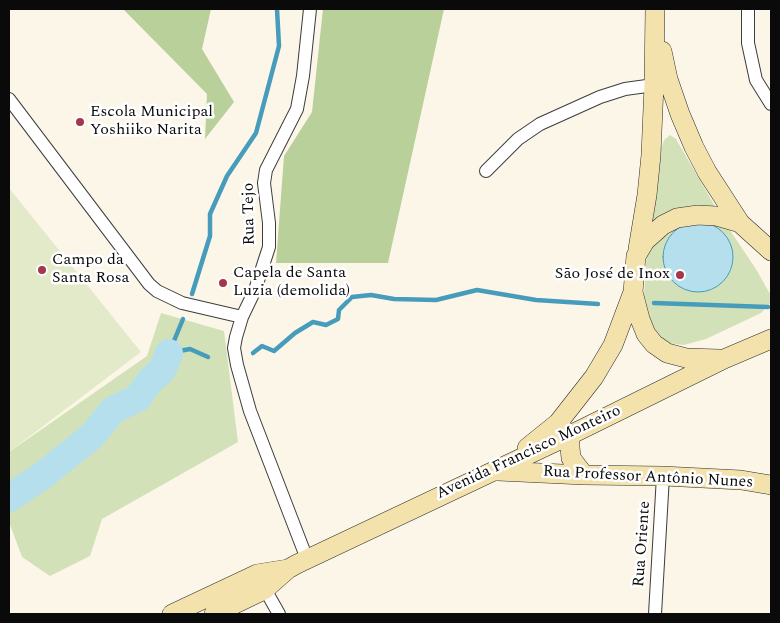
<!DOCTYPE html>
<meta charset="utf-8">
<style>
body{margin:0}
#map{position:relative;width:780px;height:623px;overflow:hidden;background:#fcf6e9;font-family:Spectral,serif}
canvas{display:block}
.frame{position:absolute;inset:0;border:10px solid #0a0a0a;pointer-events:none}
</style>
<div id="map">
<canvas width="780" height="623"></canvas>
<div class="frame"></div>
</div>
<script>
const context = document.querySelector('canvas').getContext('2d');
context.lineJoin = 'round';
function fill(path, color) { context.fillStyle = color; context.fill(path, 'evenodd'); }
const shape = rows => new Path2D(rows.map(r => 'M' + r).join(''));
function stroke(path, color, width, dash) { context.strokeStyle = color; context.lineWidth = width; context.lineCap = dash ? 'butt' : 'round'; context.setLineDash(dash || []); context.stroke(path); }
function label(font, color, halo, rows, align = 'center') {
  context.font = font + ' Spectral,serif'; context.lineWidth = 5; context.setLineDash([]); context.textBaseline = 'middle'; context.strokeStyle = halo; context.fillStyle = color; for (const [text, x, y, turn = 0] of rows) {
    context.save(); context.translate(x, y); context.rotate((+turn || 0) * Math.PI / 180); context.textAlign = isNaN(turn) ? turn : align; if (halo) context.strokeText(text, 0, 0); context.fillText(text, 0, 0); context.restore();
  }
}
fill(shape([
 [670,135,676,139,723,220,756,269,770,294,770,303,761,313,706,339,684,345,667,343,655,335,643,311,648,234,661,149,664,140],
 [161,313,224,331,238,442,102,519,90,556,50,576,22,557,9,522,9,452,147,356]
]), '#d3e1b8');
fill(shape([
 [123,9,211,9,202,49,234,102,205,139,207,94],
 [323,9,444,9,388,263,276,263,284,156,312,112]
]), '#b9d09a');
fill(shape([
 [9,188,141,352,9,452]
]), '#e3eac9');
const water = shape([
 '663 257a35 35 0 1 1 70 0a35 35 0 1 1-70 0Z'
]);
fill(water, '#b5dfed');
stroke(water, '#469cba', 1);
stroke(shape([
 [192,294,210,236,210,214,227,176,256,133,279,46,277,9],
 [654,303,768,307],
 [169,353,190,349,208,357],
 [169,353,183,319],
 [253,353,262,346,274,351,295,333,313,322,326,325,338,319,339,310,352,297,371,295,394,299,436,300,477,290,536,300,598,304],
 [9,483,42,476]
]), '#469cba', 4.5);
stroke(shape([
 [9,498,42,476,92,436,113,410,138,398,148,383,163,369,169,353]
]), '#b5dfed', 28);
const street = shape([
 [748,9,748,43,756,80,771,104],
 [9,99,149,284,157,291,182,303,242,317],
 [486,171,518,139,540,124,600,97,625,89,654,85],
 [307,559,250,411,237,365,234,348,236,337,242,317,255,290,269,247,269,223,264,183,266,170,297,109,303,76,310,9],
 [262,584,279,614],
 [655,614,663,476]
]);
const secondary = shape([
 [662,51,668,79,680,114,694,147,707,172,740,223],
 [638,249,647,195,651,155,654,85,655,9],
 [720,359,686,358,667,353,654,344,646,334,640,319,633,292,636,256,645,241,663,225,677,218,698,215,716,216,740,223,771,251],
 [570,435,570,447,571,458,584,475],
 [527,448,558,423,594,377,613,345,633,292],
 [498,471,584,475,663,476,741,480,771,485],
 [172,614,257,574,288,569],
 [214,614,264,590,288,569,297,564,570,435,724,359,771,339]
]);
stroke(street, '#3d3d3d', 14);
stroke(secondary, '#2c2c2c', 20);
stroke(street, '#fff', 12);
stroke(secondary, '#f4e2ad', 19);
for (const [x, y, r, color] of [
 [80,122,5,"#a6364b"],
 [42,270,5,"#a6364b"],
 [680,275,5,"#a6364b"],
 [223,283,5,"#a6364b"]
]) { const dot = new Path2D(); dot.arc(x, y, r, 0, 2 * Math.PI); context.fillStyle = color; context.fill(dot); stroke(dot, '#fff', 2); }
label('16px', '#0a0a0a', '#fff', [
 ["Escola Municipal",90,113],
 ["Yoshiiko Narita",90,131],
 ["Campo da",52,261],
 ["Santa Rosa",52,279],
 ["Capela de Santa",233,274],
 ["Luzia (demolida)",233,292],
 ["São José de Inox",670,275,"right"]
], 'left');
label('16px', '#0a0a0a', '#fff', [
 ["Rua Tejo",250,214,-91],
 ["Avenida Francisco Monteiro",529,453,-25],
 ["Rua Professor Antônio Nunes",648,478,3],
 ["Rua Oriente",643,544,-86]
]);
</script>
